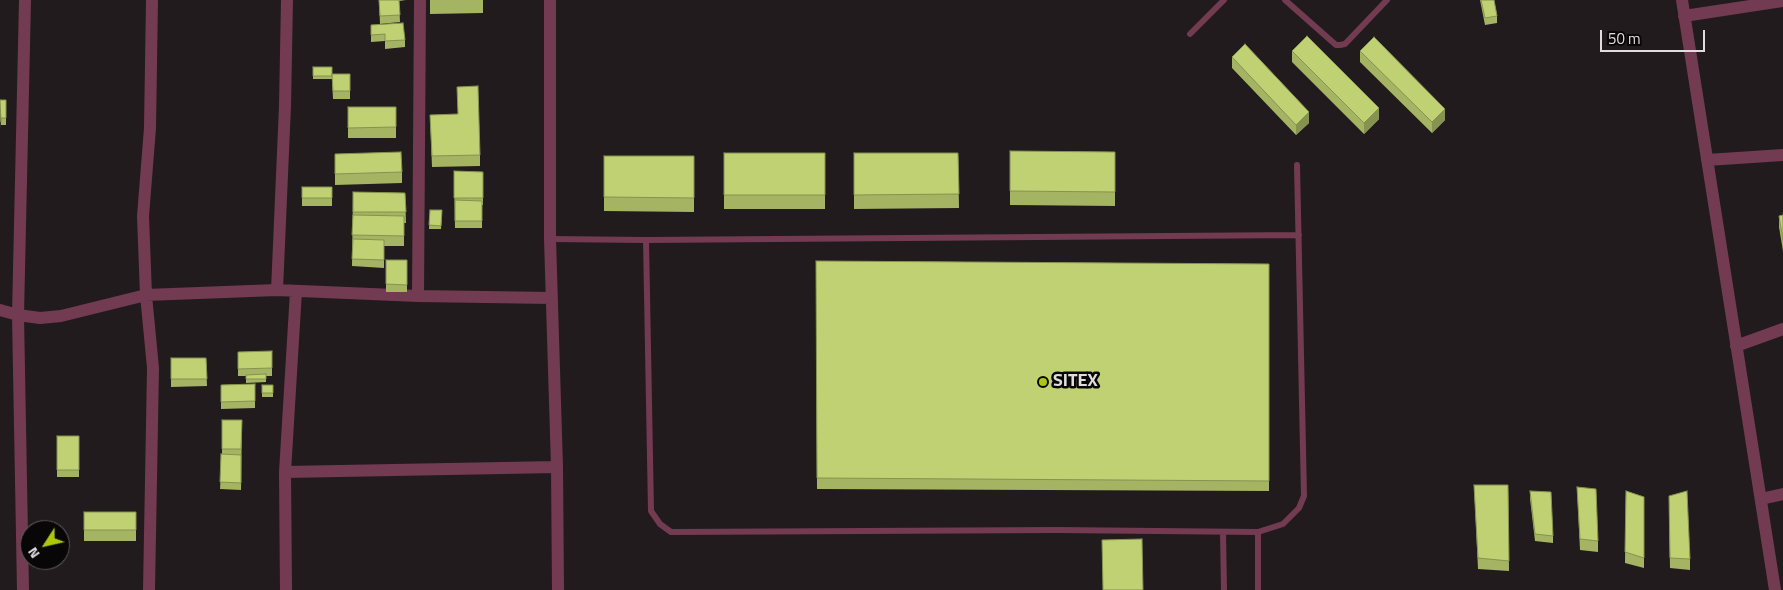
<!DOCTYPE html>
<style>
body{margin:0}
#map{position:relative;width:1783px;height:590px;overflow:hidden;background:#211b1d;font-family:"Titillium Web",sans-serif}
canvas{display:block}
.north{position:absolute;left:20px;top:520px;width:50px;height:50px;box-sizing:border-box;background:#090607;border:1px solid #5f5c5d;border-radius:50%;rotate:235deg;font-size:14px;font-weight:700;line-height:20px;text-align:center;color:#e1dcde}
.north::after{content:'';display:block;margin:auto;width:18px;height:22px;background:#aec60b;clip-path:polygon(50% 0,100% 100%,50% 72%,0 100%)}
.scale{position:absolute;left:1600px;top:30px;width:105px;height:22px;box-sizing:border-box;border:2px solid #e1dcde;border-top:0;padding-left:6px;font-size:15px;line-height:18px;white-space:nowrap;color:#e1dcde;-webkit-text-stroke:4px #090607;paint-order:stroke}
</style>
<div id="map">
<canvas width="1783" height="590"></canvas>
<div class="north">N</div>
<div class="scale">50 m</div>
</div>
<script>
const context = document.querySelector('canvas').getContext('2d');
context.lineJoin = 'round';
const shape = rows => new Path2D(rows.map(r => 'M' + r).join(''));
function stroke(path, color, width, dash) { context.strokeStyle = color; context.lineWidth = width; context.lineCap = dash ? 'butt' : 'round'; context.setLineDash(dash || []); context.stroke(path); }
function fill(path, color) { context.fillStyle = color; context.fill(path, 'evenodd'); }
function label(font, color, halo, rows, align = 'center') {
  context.font = font + ' "Titillium Web",sans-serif'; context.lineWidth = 5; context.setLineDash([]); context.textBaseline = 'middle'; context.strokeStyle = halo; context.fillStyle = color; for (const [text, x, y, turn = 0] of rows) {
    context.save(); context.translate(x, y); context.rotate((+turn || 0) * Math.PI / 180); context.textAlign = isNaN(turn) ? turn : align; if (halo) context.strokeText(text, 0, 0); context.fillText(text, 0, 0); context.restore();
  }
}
stroke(shape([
 [1285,0,1336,45,1340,45,1345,44,1387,0],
 [1190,34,1224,0],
 [550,239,646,240,1299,235],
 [646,240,651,511,660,524,671,532,1057,530,1258,532,1283,524,1299,508,1304,496,1297,165],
 [1223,532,1224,590],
 [1258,532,1258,590]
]), '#723b51', 6);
stroke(shape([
 [550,0,550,239,557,467,558,590],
 [1682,0,1775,590],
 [1684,16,1783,1],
 [1707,160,1783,155],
 [277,290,285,106,287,0],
 [418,296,420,0],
 [0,310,18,315,40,318,61,316,146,295,277,290,418,296,552,298],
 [1736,346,1783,329],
 [285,472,557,467],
 [1761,499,1783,494],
 [23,590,18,315,25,0],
 [149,590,153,368,146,295,143,216,150,128,152,0],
 [286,590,285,472,296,291]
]), '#723b51', 12);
fill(shape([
 [379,0,406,0,399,1,400,22,380,24],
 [430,0,483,0,483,13,430,14],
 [1480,0,1494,0,1497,16,1497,23,1485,25],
 [371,25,405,40,405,47,385,49,385,41,371,42],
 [1292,51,1379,119,1364,134,1292,62],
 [1360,51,1445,120,1432,133,1360,62],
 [1232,57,1309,123,1296,135,1232,68],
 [313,67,332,74,350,91,350,99,333,99,332,79,313,79],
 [0,100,6,100,6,125,1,125,1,129],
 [348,107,396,107,396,138,348,138],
 [430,115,480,155,480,166,432,167],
 [1010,151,1115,152,1115,206,1010,205],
 [724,153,825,153,825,209,724,209],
 [854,153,958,153,959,208,854,209],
 [335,154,402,172,402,183,335,185],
 [604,156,694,156,694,212,604,211],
 [454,171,483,172,483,205,482,205,482,228,455,228],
 [302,187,332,187,332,206,302,206],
 [353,192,405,193,406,223,404,223,404,246,384,246,384,268,352,266],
 [430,210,442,210,441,229,429,229],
 [1783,215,1783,251,1779,227,1779,216],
 [386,260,407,260,407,292,386,292],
 [816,261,1269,264,1269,491,817,489],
 [238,352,272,368,272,376,266,376,266,382,246,383,246,376,238,376],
 [171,358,206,358,207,386,171,387],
 [255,384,255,408,221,409,221,385],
 [262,385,273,385,273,397,262,397],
 [222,420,242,420,241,490,220,489,222,454],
 [57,436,79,436,79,477,57,477],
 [1474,485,1508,485,1509,571,1478,569],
 [1577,487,1598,541,1598,552,1580,550],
 [1530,491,1553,536,1553,543,1535,541,1530,499],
 [1626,491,1644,497,1644,568,1625,563],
 [1669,507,1690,559,1690,570,1670,568],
 [84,512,136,512,136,541,84,541]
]), '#a4b463');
fill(shape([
 [1379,108,1379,119,1364,134,1364,123],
 [1445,109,1445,120,1432,133,1432,122],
 [1309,112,1309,123,1296,135,1296,125]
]), '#869250');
const building = shape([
 [379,0,399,0,400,15,380,16,379,0],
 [1481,0,1494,0,1497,16,1485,18,1481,0],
 [403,23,405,40,385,41,385,34,371,35,371,25,403,23],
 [1307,36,1379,108,1364,123,1292,51,1307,36],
 [1374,37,1445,109,1432,122,1360,51,1374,37],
 [1245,44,1309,112,1296,125,1232,57,1245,44],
 [313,67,332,67,332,76,313,76,313,67],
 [332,74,350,74,350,91,333,91,332,74],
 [478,86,480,155,432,156,430,115,458,114,457,87,478,86],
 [0,100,6,100,6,118,1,118,1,122,0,100],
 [348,107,396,107,396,127,348,128,348,107],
 [1010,151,1115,152,1115,192,1010,191,1010,151],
 [401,152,402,172,335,174,335,154,401,152],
 [724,153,825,153,825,195,724,195,724,153],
 [854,153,958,153,959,194,854,195,854,153],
 [604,156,694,156,694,198,604,197,604,156],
 [454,171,483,172,483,198,454,198,454,171],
 [302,187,332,187,332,198,302,198,302,187],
 [353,192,405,193,406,212,353,212,353,192],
 [455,200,482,201,482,221,455,221,455,200],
 [430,210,442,210,441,226,429,225,430,210],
 [353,215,404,216,404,236,352,235,353,215],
 [1783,215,1783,240,1779,216,1783,215],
 [353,239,384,240,384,260,352,259,353,239],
 [386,260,407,260,407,285,386,284,386,260],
 [816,261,1269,264,1269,481,817,478,816,261],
 [272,351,272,368,238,369,238,352,272,351],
 [171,358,206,358,207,379,171,379,171,358],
 [266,374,266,379,246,379,246,375,266,374],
 [255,384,255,401,221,402,221,385,255,384],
 [262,385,273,385,273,393,262,393,262,385],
 [222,420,242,420,241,449,222,449,222,420],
 [57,436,79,436,79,470,57,470,57,436],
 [221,454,241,455,241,483,220,482,221,454],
 [1474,485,1508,485,1509,561,1478,558,1474,485],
 [1577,487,1596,489,1598,541,1580,539,1577,487],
 [1530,491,1551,492,1553,536,1535,534,1530,491],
 [1626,491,1644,497,1644,558,1625,552,1626,491],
 [1687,491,1690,559,1670,558,1669,496,1687,491],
 [84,512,136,512,136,530,84,530,84,512],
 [1142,539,1143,590,1103,590,1102,540,1142,539]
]);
fill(building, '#bfd173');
stroke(building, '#869250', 1);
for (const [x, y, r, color] of [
 [1043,382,5,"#aec60b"]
]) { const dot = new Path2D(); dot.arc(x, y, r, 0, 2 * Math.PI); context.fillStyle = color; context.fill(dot); stroke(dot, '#090607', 2); }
label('bold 18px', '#e1dcde', '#090607', [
 ["SITEX",1053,382]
], 'left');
</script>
